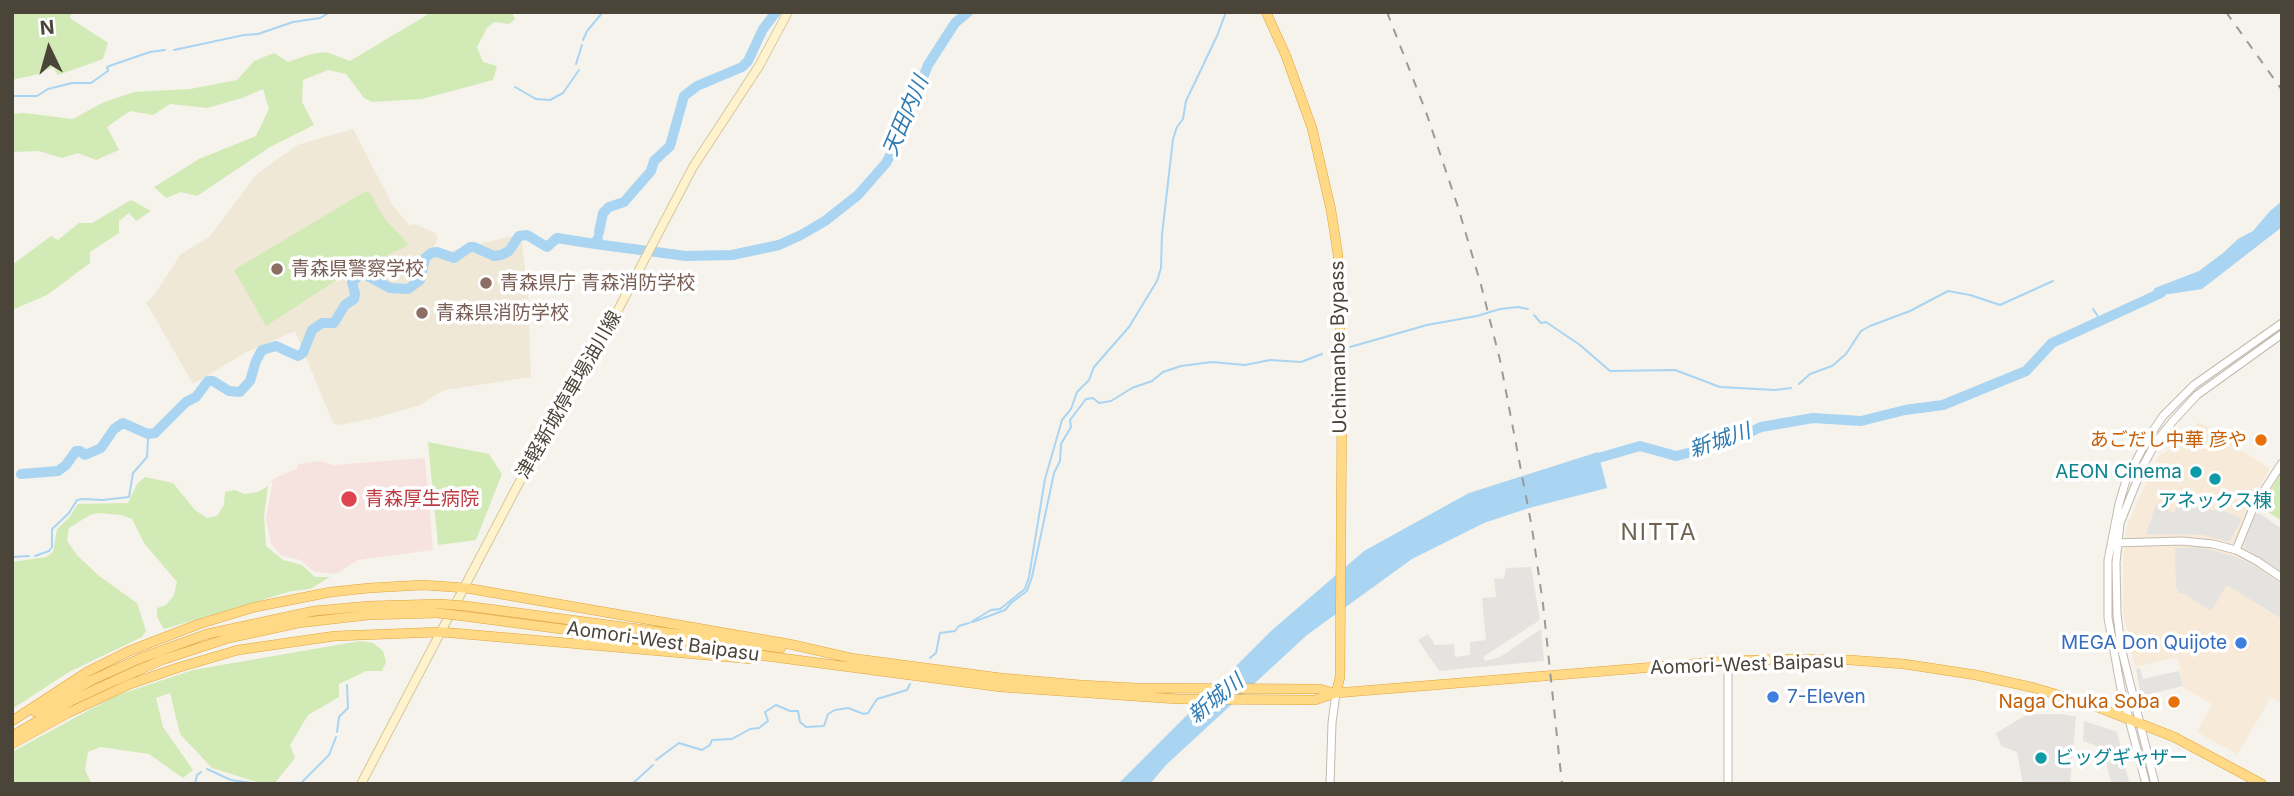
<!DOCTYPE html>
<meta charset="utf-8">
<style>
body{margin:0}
#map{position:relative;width:2294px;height:796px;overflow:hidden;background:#f6f3ec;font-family:Inter,sans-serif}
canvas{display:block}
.frame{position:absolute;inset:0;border:14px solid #4b4439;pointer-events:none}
.north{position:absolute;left:14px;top:14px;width:70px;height:70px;-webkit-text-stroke:5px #fff;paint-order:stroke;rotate:355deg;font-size:19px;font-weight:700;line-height:28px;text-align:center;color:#4b4439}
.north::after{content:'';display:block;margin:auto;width:24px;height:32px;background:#4b4439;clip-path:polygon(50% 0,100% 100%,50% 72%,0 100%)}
</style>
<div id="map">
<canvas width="2294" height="796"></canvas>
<div class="frame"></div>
<div class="north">N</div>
</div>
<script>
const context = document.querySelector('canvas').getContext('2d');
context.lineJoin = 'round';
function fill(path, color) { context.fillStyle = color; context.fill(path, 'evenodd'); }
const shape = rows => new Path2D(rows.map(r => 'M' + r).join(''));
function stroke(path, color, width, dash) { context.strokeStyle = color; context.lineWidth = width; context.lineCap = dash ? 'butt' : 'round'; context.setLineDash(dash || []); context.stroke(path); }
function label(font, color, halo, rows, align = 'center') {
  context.font = font + ' Inter,"Noto Sans JP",sans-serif'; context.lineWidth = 7; context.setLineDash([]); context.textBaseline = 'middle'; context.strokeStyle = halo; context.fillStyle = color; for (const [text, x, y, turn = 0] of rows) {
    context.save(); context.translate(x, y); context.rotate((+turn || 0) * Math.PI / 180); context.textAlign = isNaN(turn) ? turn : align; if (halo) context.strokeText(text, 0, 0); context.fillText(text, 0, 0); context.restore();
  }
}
fill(shape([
 [2199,422,2270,469,2249,506,2282,529,2282,703,2271,697,2237,754,2197,732,2212,704,2184,688,2177,657,2135,667,2123,613,2123,559,2127,526,2158,456,2183,443]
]), '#f7ead8');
fill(shape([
 [353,129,393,206,410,226,415,224,435,233,438,238,432,252,450,251,521,234,528,296,531,377,444,390,418,406,370,419,338,425,333,423,295,331,245,353,193,384,146,302,152,298,181,254,210,236,257,174,297,145]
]), '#efe8d6');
fill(shape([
 [425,458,433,550,358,560,336,574,314,572,300,560,280,555,271,543,266,519,273,479,298,468,298,464,320,461,333,465]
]), '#f6e3e0');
fill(shape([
 [12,12,72,12,70,18,108,43,103,59,58,75,53,67,39,74,12,80],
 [432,12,512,12,515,19,509,24,494,22,487,28,477,47,483,62,497,66,493,80,422,99,372,102,364,98,346,74,328,70,303,80,302,102,314,125,270,147,197,196,181,192,166,198,154,187,199,159,256,136,269,109,263,89,242,98,207,108,170,104,153,115,130,111,107,127,119,150,96,160,78,153,62,158,39,151,12,152,12,114,24,113,73,119,102,103,134,92,190,89,237,80,254,61,274,53,288,62,311,54,326,52,350,61],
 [366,191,370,193,384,218,409,245,341,277,266,326,234,270],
 [131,200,151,211,136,221,129,213,119,221,119,233,90,252,90,263,47,295,12,310,12,265,51,236,58,240,79,223,92,223],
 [428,442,489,454,502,474,476,540,438,545],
 [2282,471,2282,521,2262,508,2262,504],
 [145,477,173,483,195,510,207,518,217,516,224,505,225,492,235,490,244,494,258,492,268,486,264,516,266,546,283,560,302,565,315,577,330,577,310,589,292,591,164,629,157,617,157,608,166,605,174,595,177,582,144,543,132,519,121,515,98,513,90,515,69,528,67,541,77,555,99,576,137,603,146,631,142,637,69,672,12,709,12,562,46,557,53,552,57,529,68,519,78,504,128,503,137,484],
 [360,641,373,643,383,651,386,662,382,671,366,671,339,684,339,697,308,715,290,745,295,758,274,784,263,784,212,768,180,734,170,693,156,698,163,727,193,770,183,778,149,754,101,747,88,752,85,770,92,784,12,784,12,752,115,696,193,670]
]), '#d2eab5');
fill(shape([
 [2179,502,2193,508,2195,506,2214,511,2217,508,2242,519,2229,542,2203,535,2146,534,2156,505,2174,513],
 [2259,513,2282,529,2282,572,2246,549,2244,544,2255,515],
 [2200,547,2233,556,2254,565,2282,585,2282,619,2227,585,2211,611,2183,593,2178,593,2178,588,2176,588,2175,548],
 [1531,567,1540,620,1483,657,1485,661,1500,657,1541,629,1544,661,1439,671,1418,640,1428,634,1435,645,1454,644,1455,657,1470,655,1470,642,1486,640,1482,598,1496,597,1494,578,1504,579,1506,568],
 [2140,668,2143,679,2179,671,2183,686,2141,696,2136,669],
 [2028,714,2063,714,2076,717,2070,784,2023,784,2017,752,2001,746,1996,733],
 [2084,721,2117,732,2129,782,2112,784,2107,767,2107,750,2083,741]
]), '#e5e3e0');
fill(shape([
 [2282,201,2282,227,2202,289,2150,297,2155,288,2199,271,2223,253,2238,239,2253,231,2270,211],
 [1598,452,1607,488,1529,508,1484,523,1412,559,1307,635,1166,765,1150,784,1118,784,1271,631,1364,551,1469,493]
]), '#a9d4f2');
stroke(shape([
 [583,40,587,31,603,12],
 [174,50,244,35,258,34,293,22,320,18,327,14],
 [576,64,582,45],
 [515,87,536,99,550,100,563,93,579,70],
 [12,96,37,96,48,89,72,83,91,83,108,71,107,67,115,64,150,52,165,50],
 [2093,309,2101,321],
 [1534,315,1541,323,1546,322,1580,345,1610,371,1675,370,1720,387,1775,390,1791,388],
 [1350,347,1427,325,1477,316,1500,309,1518,307,1528,309],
 [1799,384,1810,374,1832,366,1846,354,1861,331,1870,326,1910,311,1948,291,1970,295,2000,305,2053,281],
 [35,556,49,551,52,547,52,529,69,513,77,500,83,499,103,500,129,497,133,473,147,457,148,439,155,433],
 [12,557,29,556],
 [971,622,991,610,1000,609,1025,589,1029,577,1045,479,1062,420,1071,409,1077,392,1089,380,1094,367,1129,327,1157,281,1161,268,1162,235,1173,139,1177,127,1183,119,1186,101,1217,36,1226,12],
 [973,622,1005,610,1011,603,1027,591,1032,577,1054,473,1060,461,1061,444,1071,427,1070,420,1086,399,1093,398,1099,403,1111,401,1132,388,1152,381,1163,372,1181,366,1212,362,1245,365,1270,360,1301,362,1322,354],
 [930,658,936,653,940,633,955,631,959,626,969,623],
 [337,732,339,717,348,708,347,685],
 [656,760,679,743,702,750,710,745,712,740,732,739,750,729,759,728,768,721,765,712,776,705,790,711,798,711,800,722,806,727,824,726,828,714,835,710,848,708,864,714,868,713,877,699,907,690,910,684],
 [207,769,231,780,258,784],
 [195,784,197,775,201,772],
 [300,784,329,755,336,737],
 [632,784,653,765]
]), '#a9d4f2', 2);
stroke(shape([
 [599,232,603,213,609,207,624,202,651,171,654,161,670,146,684,96,697,86,742,67,748,61,763,29,776,12],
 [595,244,686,256,732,255,779,245,801,235,825,221,858,195,886,163,897,143,928,65,955,23,968,12],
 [1588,461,1640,446,1676,456,1724,444,1761,427,1813,418,1861,421,1905,410,1943,405,2026,371,2052,343,2161,293],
 [21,474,58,471,66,465,76,451,80,451,85,455,101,448,114,429,123,423,148,434,155,433,186,402,196,397,208,381,213,381,229,391,240,392,250,381,256,361,262,350,276,346,298,356,303,353,312,330,322,323,334,323,345,305,354,299,355,294,352,282,362,273,390,288,408,289,420,280,425,258,431,253,437,252,454,258,470,247,474,247,494,256,501,255,509,251,519,236,527,235,547,247,557,238,595,244,598,238]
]), '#a9d4f2', 10);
const tertiary = shape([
 [2114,543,2182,541,2213,544,2236,550,2257,561,2282,578],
 [2236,550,2254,506,2282,463],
 [1330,784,1332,723,1336,693],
 [1728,784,1728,661],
 [2146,784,2121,689,2108,618,2108,560,2119,504,2126,480,2148,438,2163,416,2194,385,2282,323],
 [2155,784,2121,647,2117,614,2116,563,2120,523,2143,466,2156,442,2172,422,2197,395,2282,334]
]);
const secondary = shape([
 [361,784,531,460,596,352,693,167,759,66,788,12]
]);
const trunk = shape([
 [1266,12,1286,56,1312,128,1331,210,1338,255,1342,395,1340,677,1336,693],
 [466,606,781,648],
 [463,616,1001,687,1177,699,1315,700,1336,693,1728,661,1785,659,1850,660,1904,664,1976,675,2035,688,2095,706,2174,737,2262,784],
 [850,658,1001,678,1081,685,1136,688,1320,689,1334,693],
 [35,712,92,680,141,658,207,634,314,611,369,606,440,604],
 [12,721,87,672,129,651,199,624,255,607,331,592,369,588,423,585,466,588,789,644,855,659],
 [12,736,71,701,116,680,162,660,229,638,298,623,368,615,437,613],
 [12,744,68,713,130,684,180,667,238,650,335,636,441,632,752,659]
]);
stroke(tertiary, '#c2bbae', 9);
stroke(secondary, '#d6c79b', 10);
stroke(trunk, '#e0a43c', 10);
stroke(tertiary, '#fff', 7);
stroke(secondary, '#fff3cd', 8);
stroke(trunk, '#ffd985', 9);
stroke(shape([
 [1387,12,1426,112,1458,207,1481,285,1500,360,1532,528,1543,604,1562,784],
 [2226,12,2282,90]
]), '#9a9a9a', 2, [9, 9]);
const trunkBridge = shape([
 [440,604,466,606],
 [437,613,463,616]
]);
stroke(trunkBridge, '#e0a43c', 10, []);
stroke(trunkBridge, '#ffd985', 9);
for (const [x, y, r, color] of [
 [277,269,7,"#8d6e63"],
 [486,283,7,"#8d6e63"],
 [422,313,7,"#8d6e63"],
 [2261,440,7,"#e8710a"],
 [2196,472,7,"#0f9aa8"],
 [2215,479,7,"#0f9aa8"],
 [349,499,9,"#e0444e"],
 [2241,643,7,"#3f7fe0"],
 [1773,697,7,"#3f7fe0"],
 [2174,702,7,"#e8710a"],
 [2041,758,7,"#0f9aa8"]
]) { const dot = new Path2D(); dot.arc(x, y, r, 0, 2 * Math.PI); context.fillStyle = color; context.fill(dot); stroke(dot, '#fff', 2.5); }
label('19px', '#785e54', '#fff', [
 ["青森県警察学校",291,269],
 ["青森県庁 青森消防学校",500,283],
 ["青森県消防学校",436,313]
], 'left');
label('19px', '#4b4439', '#fff', [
 ["Uchimanbe Bypass",1339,347,-91],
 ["津軽新城停車場油川線",569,395,-60],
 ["Aomori-West Baipasu",663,642,8],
 ["Aomori-West Baipasu",1747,665,-2]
]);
label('19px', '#c56008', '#fff', [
 ["あごだし中華 彦や",2247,440],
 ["Naga Chuka Soba",2160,702]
], 'right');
label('19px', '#0d838f', '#fff', [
 ["AEON Cinema",2182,472],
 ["アネックス棟",2215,501,"center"],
 ["ビッグギャザー",2055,758,"left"]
], 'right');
label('19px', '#be3a42', '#fff', [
 ["青森厚生病院",365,499]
], 'left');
label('19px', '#366cbe', '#fff', [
 ["MEGA Don Quijote",2227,643],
 ["7-Eleven",1787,697,"left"]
], 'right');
label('italic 21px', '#2e7ab2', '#fff', [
 ["天田内川",906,116,-67],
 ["新城川",1720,441,-19],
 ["新城川",1216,699,-39]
]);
context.letterSpacing = '2px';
label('23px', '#6e6250', '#fff', [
 ["NITTA",1659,533]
]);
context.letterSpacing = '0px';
</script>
